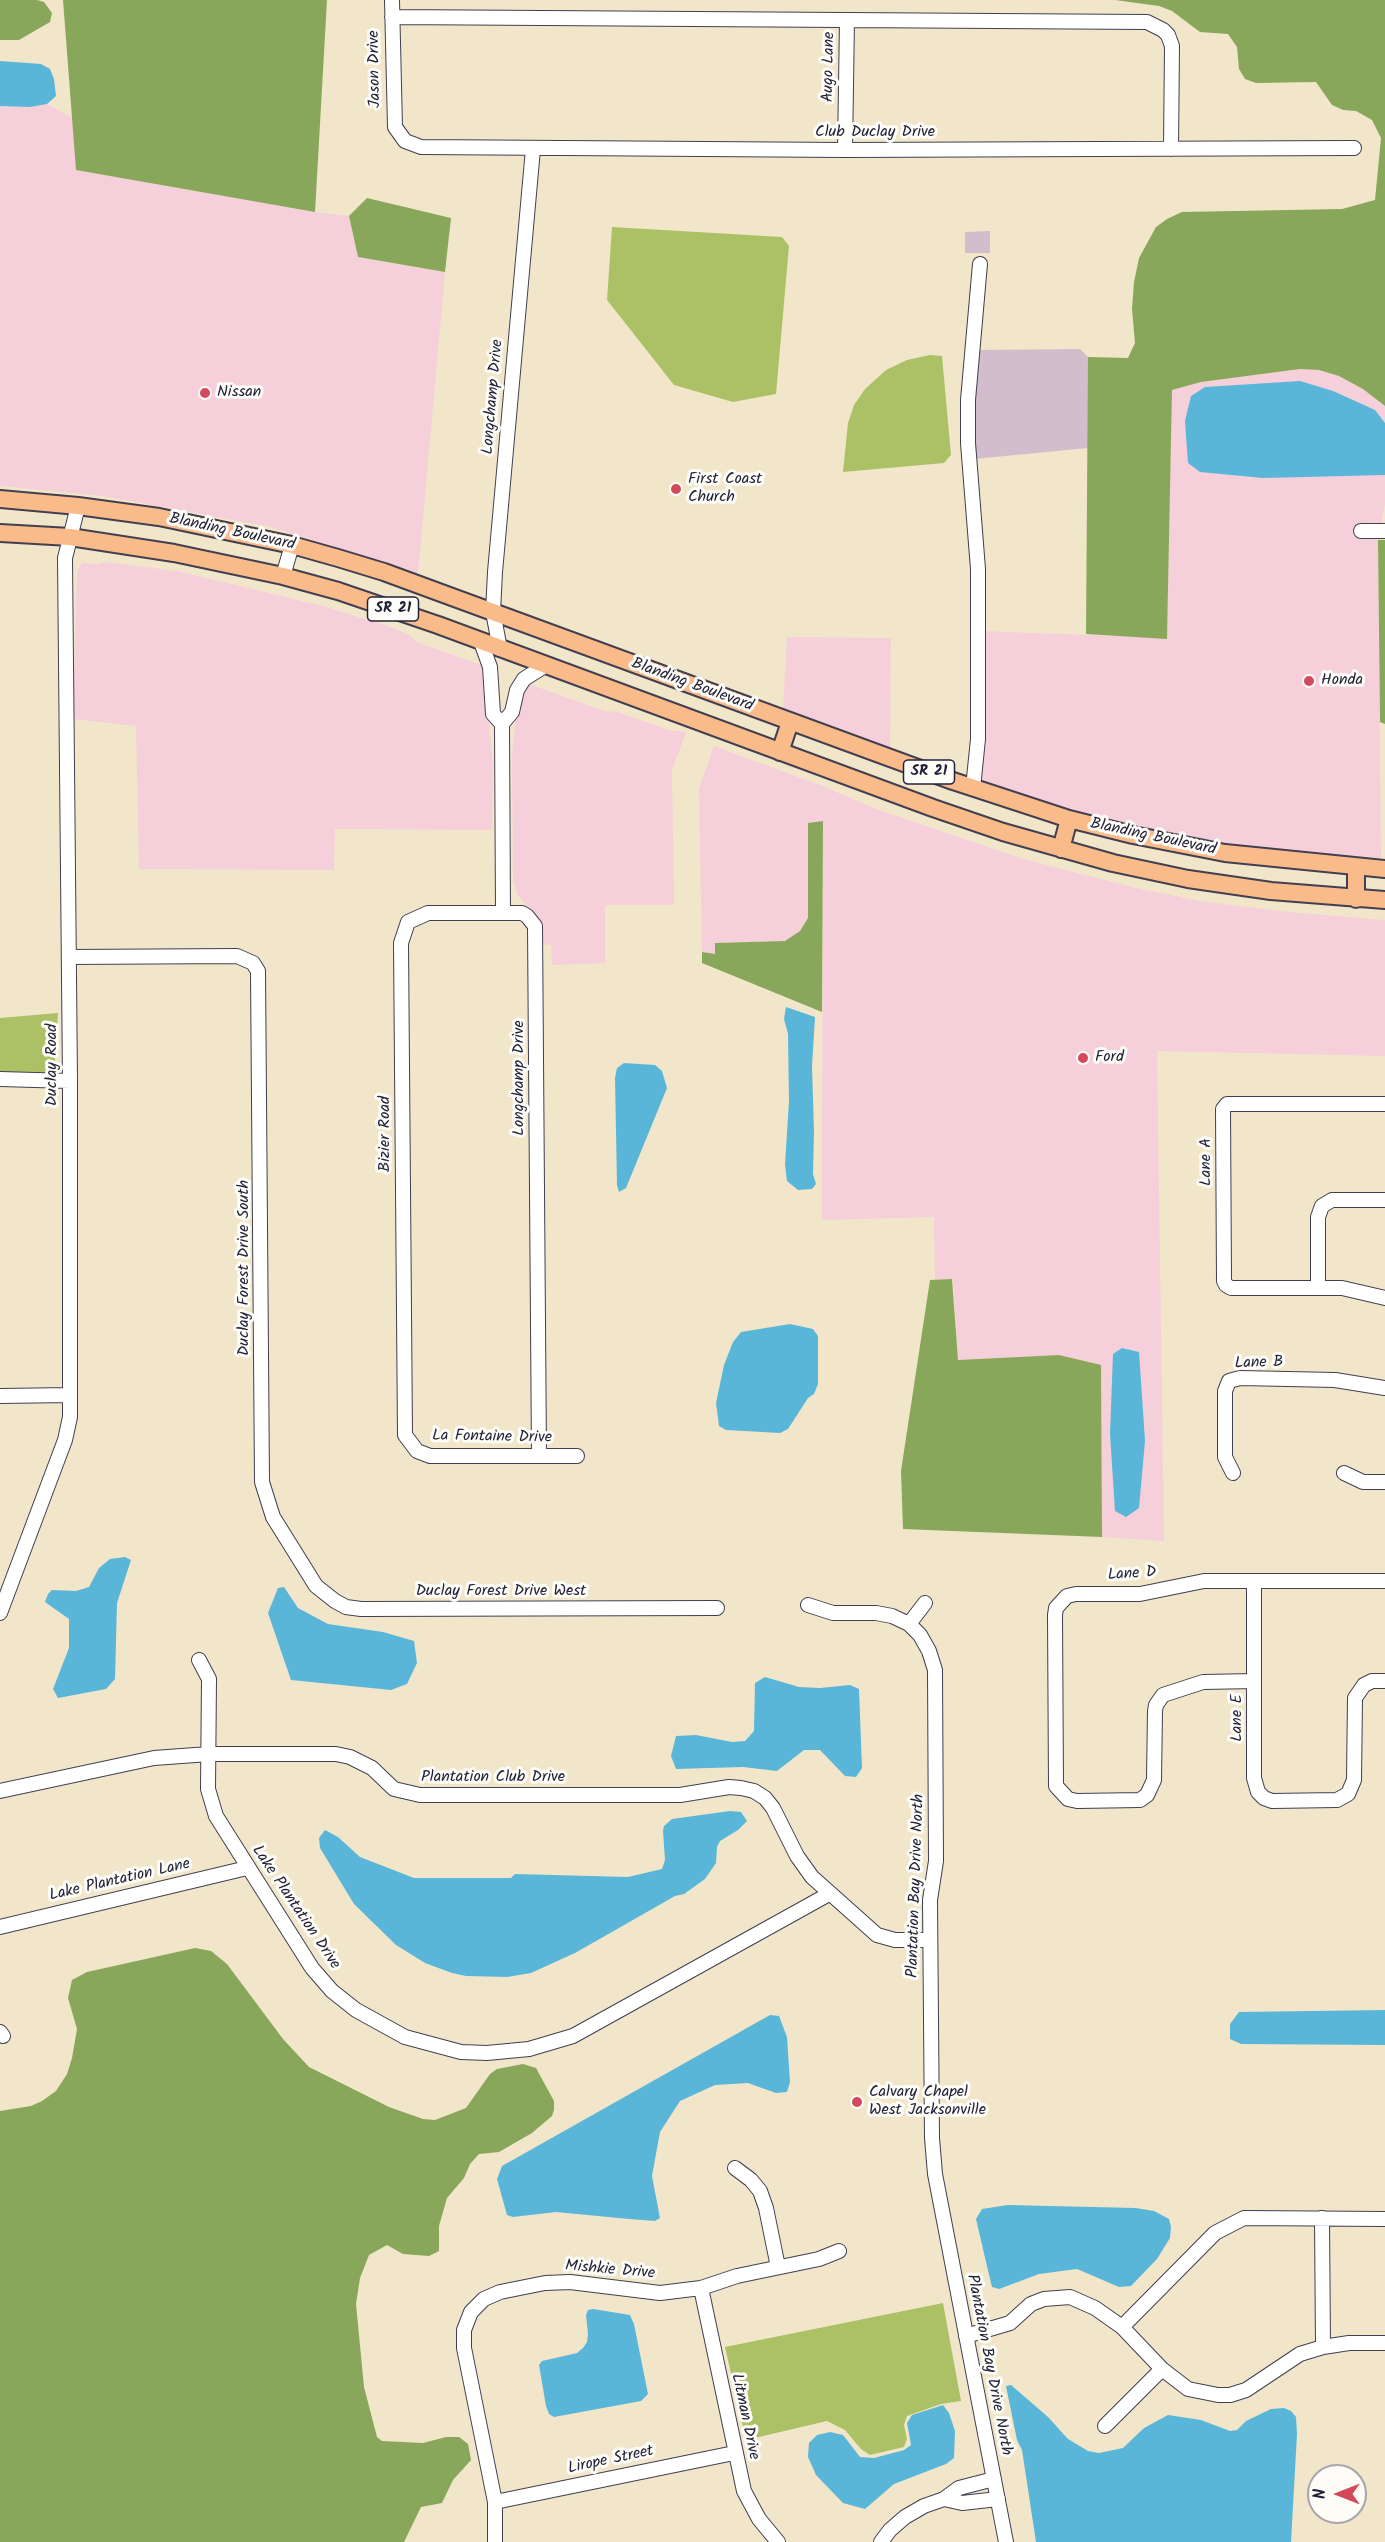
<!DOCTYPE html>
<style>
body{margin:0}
#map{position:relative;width:1385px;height:2542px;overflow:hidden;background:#f1e6ca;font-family:Kalam,sans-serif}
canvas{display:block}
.north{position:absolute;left:1307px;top:2464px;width:60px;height:60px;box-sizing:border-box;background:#fdfcf7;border:2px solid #a5a5ac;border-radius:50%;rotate:270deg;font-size:16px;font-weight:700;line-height:24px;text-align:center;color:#22223b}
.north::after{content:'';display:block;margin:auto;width:21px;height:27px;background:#d1495b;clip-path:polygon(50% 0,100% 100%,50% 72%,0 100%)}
</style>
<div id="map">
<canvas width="1385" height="2542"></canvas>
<div class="north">N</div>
</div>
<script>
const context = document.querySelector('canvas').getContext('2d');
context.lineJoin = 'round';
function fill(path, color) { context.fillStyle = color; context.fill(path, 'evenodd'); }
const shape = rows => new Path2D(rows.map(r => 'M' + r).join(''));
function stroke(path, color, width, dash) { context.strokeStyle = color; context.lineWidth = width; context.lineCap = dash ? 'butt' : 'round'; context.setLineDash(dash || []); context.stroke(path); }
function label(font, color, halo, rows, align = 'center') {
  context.font = font + ' Kalam,sans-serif'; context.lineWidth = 6; context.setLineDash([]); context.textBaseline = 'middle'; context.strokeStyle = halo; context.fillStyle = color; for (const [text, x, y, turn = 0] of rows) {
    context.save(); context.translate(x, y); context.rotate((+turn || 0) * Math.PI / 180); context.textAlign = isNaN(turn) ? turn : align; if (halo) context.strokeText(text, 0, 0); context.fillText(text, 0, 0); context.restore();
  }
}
fill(shape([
 [47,104,73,118,77,170,315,212,349,216,358,257,445,272,418,574,271,527,103,496,0,486,0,106,30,107],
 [1300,369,1319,370,1339,376,1363,389,1385,406,1385,503,1378,540,1381,858,1288,853,1180,836,1038,802,979,783,982,631,1167,638,1172,390,1201,382],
 [105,562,177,571,323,606,393,628,410,635,416,642,481,665,487,678,487,708,493,763,492,830,335,829,334,870,139,869,136,726,73,719,77,571,82,563,98,564],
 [787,637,891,638,890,751,783,711],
 [529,684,604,711,618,712,669,730,686,732,672,770,674,905,605,905,605,963,552,965,551,945,543,944,542,926,517,894,513,880,512,758,517,700],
 [714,746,825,787,876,809,1023,859,1136,888,1199,901,1289,912,1385,920,1385,1056,1157,1051,1164,1541,1102,1537,1101,1365,1059,1355,958,1360,953,1279,935,1280,934,1217,822,1220,823,822,808,824,808,918,800,931,786,941,715,943,715,954,702,952,699,789]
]), '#f5cfda');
fill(shape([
 [990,231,990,253,965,253,965,232],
 [1080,349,1088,357,1088,448,974,459,975,350]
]), '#d1bdcb');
fill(shape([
 [612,227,782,237,789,246,776,394,733,402,674,385,607,300],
 [930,355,942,356,951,455,944,463,843,472,848,423,854,405,865,389,886,370,907,360],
 [58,1013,54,1073,0,1072,0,1018],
 [943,2303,961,2401,941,2404,907,2416,904,2425,907,2439,904,2447,870,2455,861,2449,845,2430,827,2421,746,2440,725,2347]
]), '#acc165');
fill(shape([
 [0,0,37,0,44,2,52,13,50,22,19,40,0,40],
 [63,0,327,0,315,212,76,170],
 [1115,0,1385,0,1385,406,1363,389,1339,376,1319,370,1300,369,1201,382,1172,390,1167,639,1086,634,1088,357,1128,358,1135,343,1132,309,1134,282,1139,258,1156,227,1167,219,1182,212,1342,209,1375,200,1381,138,1372,120,1356,111,1343,110,1332,105,1316,82,1256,83,1245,79,1239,69,1237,47,1228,34,1200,32,1172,11,1159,6],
 [367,198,451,218,445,272,358,257,349,216],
 [1378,540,1385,540,1385,724,1380,722],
 [823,821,822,1012,702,963,702,952,715,954,715,943,785,941,800,931,808,918,808,823],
 [952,1279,958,1360,1059,1355,1101,1365,1102,1537,903,1529,901,1471,930,1280],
 [195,1948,211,1951,227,1964,283,2039,309,2067,389,2107,423,2119,435,2120,466,2108,490,2074,497,2069,523,2064,536,2068,554,2101,554,2110,552,2116,532,2133,499,2152,479,2154,470,2164,464,2178,447,2198,439,2226,439,2251,429,2256,403,2254,387,2245,369,2255,360,2278,356,2304,364,2387,377,2437,382,2441,423,2443,446,2437,459,2437,468,2444,471,2460,453,2480,442,2503,421,2507,404,2542,0,2542,0,2111,31,2106,42,2101,56,2091,67,2074,72,2058,77,2029,68,1998,72,1980,87,1972]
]), '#89a75a');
fill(shape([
 [0,61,41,64,50,69,54,79,56,96,47,104,30,107,0,106],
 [1300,381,1333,391,1375,410,1385,423,1385,475,1263,478,1200,472,1188,463,1185,421,1191,396,1205,387],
 [786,1007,815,1017,812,1066,814,1131,813,1174,816,1184,812,1189,798,1190,787,1181,785,1165,789,1101,788,1034,784,1019],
 [624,1063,655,1065,662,1071,667,1088,626,1188,619,1192,617,1185,615,1078,617,1068],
 [790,1324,813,1329,818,1336,818,1384,814,1394,808,1398,788,1429,780,1433,726,1430,719,1426,716,1403,724,1365,733,1342,741,1332],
 [1122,1348,1139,1352,1145,1441,1139,1508,1126,1517,1115,1511,1110,1434,1113,1354],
 [125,1557,131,1560,117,1603,115,1679,106,1689,58,1698,53,1689,69,1648,69,1619,45,1602,48,1594,52,1590,76,1591,89,1587,99,1568,110,1559],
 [284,1587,298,1608,328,1624,383,1632,414,1641,417,1663,407,1684,391,1690,291,1680,268,1613,278,1588],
 [765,1677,799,1687,820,1688,850,1685,859,1689,862,1768,856,1777,845,1776,820,1750,804,1750,777,1771,743,1767,676,1769,671,1756,676,1736,696,1735,732,1742,745,1741,754,1731,755,1683],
 [730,1811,741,1812,747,1821,738,1830,720,1841,717,1847,716,1863,705,1879,684,1894,675,1896,575,1953,531,1973,507,1977,466,1976,452,1973,425,1963,396,1945,354,1904,320,1848,319,1838,325,1830,338,1837,360,1857,414,1878,511,1878,515,1874,628,1877,662,1869,665,1860,663,1831,664,1826,672,1819],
 [1385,2010,1385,2045,1241,2044,1230,2039,1230,2024,1239,2012],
 [770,2015,779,2016,787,2037,790,2082,787,2092,776,2093,748,2083,715,2085,680,2101,660,2132,652,2176,660,2218,655,2221,629,2219,556,2212,513,2217,507,2215,497,2179,502,2166],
 [1008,2205,1136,2208,1154,2211,1169,2219,1171,2227,1170,2238,1157,2259,1131,2286,1119,2287,1077,2269,1039,2274,999,2289,992,2287,990,2279,976,2219,982,2209],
 [593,2309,630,2315,634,2324,648,2394,641,2401,554,2417,549,2414,546,2406,539,2365,542,2361,577,2353,583,2348,587,2342,588,2334,586,2315,588,2310],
 [1011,2385,1048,2417,1068,2439,1088,2451,1099,2453,1123,2448,1144,2428,1168,2415,1201,2420,1230,2431,1237,2430,1246,2421,1271,2409,1284,2408,1291,2411,1296,2417,1297,2434,1291,2542,1036,2542,1022,2450,1017,2440,1006,2386],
 [943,2405,949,2413,955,2431,954,2458,946,2464,894,2484,865,2509,843,2503,816,2475,808,2457,809,2443,817,2435,830,2432,843,2435,860,2457,874,2458,904,2450,911,2445,907,2423,912,2415]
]), '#5ab6d8');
const minor = shape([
 [392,0,395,127,405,141,421,147,845,150,1354,148],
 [392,17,1147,22,1163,30,1168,35,1172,46,1171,149],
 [845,150,847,20],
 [1361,531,1385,531],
 [283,576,292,545],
 [481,642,490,667,493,714,502,724],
 [500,649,493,612,495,572,533,149],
 [973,788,978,739,978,569,968,443,968,400,980,264],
 [503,912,502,724,512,712,517,690,524,679,546,665],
 [69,957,237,956,253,963,258,971,262,1482,273,1517,316,1586,335,1601,346,1607,361,1609,717,1608],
 [0,1079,70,1081],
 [1385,1104,1227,1104,1223,1109,1224,1281,1226,1285,1231,1288,1342,1288,1385,1298],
 [1318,1287,1318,1217,1322,1206,1332,1200,1385,1200],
 [0,1396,70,1395],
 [539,1455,535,926,527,916,522,913,428,913,408,922,401,943,405,1435,417,1451,430,1456,577,1456],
 [1233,1473,1225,1457,1225,1391,1229,1381,1240,1378,1335,1380,1385,1388],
 [1344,1473,1363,1482,1385,1482],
 [1254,1581,1254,1778,1258,1792,1264,1798,1272,1801,1337,1800,1348,1794,1354,1780,1355,1698,1364,1685,1372,1681,1385,1681],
 [808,1605,833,1613,876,1613,892,1616,909,1624,920,1635,929,1651,935,1670,936,1861,930,1900,932,2138,935,2174,1006,2542],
 [0,1613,65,1440,70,1417,70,1081,65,558,78,506],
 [909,1624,925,1603],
 [199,1660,209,1679,208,1789,216,1816,312,1968,332,1991,356,2010,405,2037,461,2052,487,2053,529,2049,573,2036,829,1894],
 [1254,1681,1203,1682,1163,1695,1156,1705,1155,1711,1154,1780,1147,1795,1140,1800,1077,1801,1068,1799,1056,1786,1055,1615,1056,1608,1067,1596,1076,1594,1140,1594,1204,1581,1385,1581],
 [0,1791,154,1758,209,1754,336,1754,350,1757,372,1768,394,1789,420,1795,680,1795,729,1787,741,1788,754,1791,765,1798,773,1808,797,1856,812,1877,877,1935,895,1940,930,1940],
 [0,1927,247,1868],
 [0,2032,3,2036],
 [735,2168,751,2180,760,2191,766,2208,778,2267],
 [1322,2218,1323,2347],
 [701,2288,744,2491,759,2519,778,2542],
 [1122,2327,1215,2233,1244,2218,1385,2219],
 [966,2336,1010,2323,1031,2304,1044,2299,1070,2297,1095,2308,1122,2327,1162,2369,1188,2389,1218,2395,1230,2395,1246,2390,1300,2354,1323,2347,1349,2343,1385,2343],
 [1105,2426,1162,2369],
 [944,2499,962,2503,998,2499],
 [495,2502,734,2453],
 [495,2542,495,2502,464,2348,464,2330,471,2312,484,2299,500,2292,545,2283,570,2282,660,2293,701,2288,737,2276,819,2259,839,2251],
 [881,2542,890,2530,905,2517,924,2506,944,2499,959,2488,994,2479]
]);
const major = shape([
 [0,499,78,506,159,517,292,545,338,558,384,572,953,781,1069,819,1133,835,1225,853,1385,869],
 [0,533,70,537,174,553,283,576,338,591,438,625,933,808,1003,832,1113,863,1188,879,1271,891,1385,900],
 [780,752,790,722],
 [1061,849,1069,819],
 [1356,868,1356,899]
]);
stroke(minor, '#413f50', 16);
stroke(major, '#413f50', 20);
stroke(minor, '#fff', 14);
stroke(major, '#fabb8b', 16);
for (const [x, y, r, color] of [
 [205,393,6,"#d1495b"],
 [676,489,6,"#d1495b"],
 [1309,681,6,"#d1495b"],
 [1083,1058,6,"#d1495b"],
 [857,2102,6,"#d1495b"]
]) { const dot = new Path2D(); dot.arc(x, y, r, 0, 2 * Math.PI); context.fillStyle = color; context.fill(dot); stroke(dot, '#fdfcf7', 2); }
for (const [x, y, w] of [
 [393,609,51],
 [929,772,51]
]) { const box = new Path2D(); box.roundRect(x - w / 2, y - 12, w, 24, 4.5); context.fillStyle = '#fdfcf7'; context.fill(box); stroke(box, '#22223b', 1.5); }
label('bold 15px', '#22223b', null, [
 ["SR 21",393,609],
 ["SR 21",929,772]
]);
label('16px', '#22223b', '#fdfcf7', [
 ["Augo Lane",830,67,-89],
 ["Jason Drive",376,69,-91],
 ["Club Duclay Drive",875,133],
 ["Longchamp Drive",494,397,-85],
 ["Blanding Boulevard",232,533,12],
 ["Blanding Boulevard",692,686,20],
 ["Blanding Boulevard",1153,838,12],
 ["Duclay Road",53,1065,-90],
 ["Longchamp Drive",520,1078,-90],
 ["Bizier Road",386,1134,-90],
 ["Lane A",1207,1162,-90],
 ["Duclay Forest Drive South",245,1268,-90],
 ["Lane B",1259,1364,-2],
 ["La Fontaine Drive",492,1438,1],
 ["Lane D",1132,1575,-4],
 ["Duclay Forest Drive West",501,1592],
 ["Lane E",1238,1718,-90],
 ["Plantation Club Drive",493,1778],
 ["Lake Plantation Lane",120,1881,-13],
 ["Plantation Bay Drive North",917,1886,-88],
 ["Lake Plantation Drive",295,1908,56],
 ["Mishkie Drive",610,2271,5],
 ["Plantation Bay Drive North",988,2365,79],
 ["Litman Drive",744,2417,78],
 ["Lirope Street",611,2461,-12]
]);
label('16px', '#22223b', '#fdfcf7', [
 ["Nissan",217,393],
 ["First Coast",688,480],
 ["Church",688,498],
 ["Honda",1321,681],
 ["Ford",1095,1058],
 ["Calvary Chapel",869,2093],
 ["West Jacksonville",869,2111]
], 'left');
</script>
